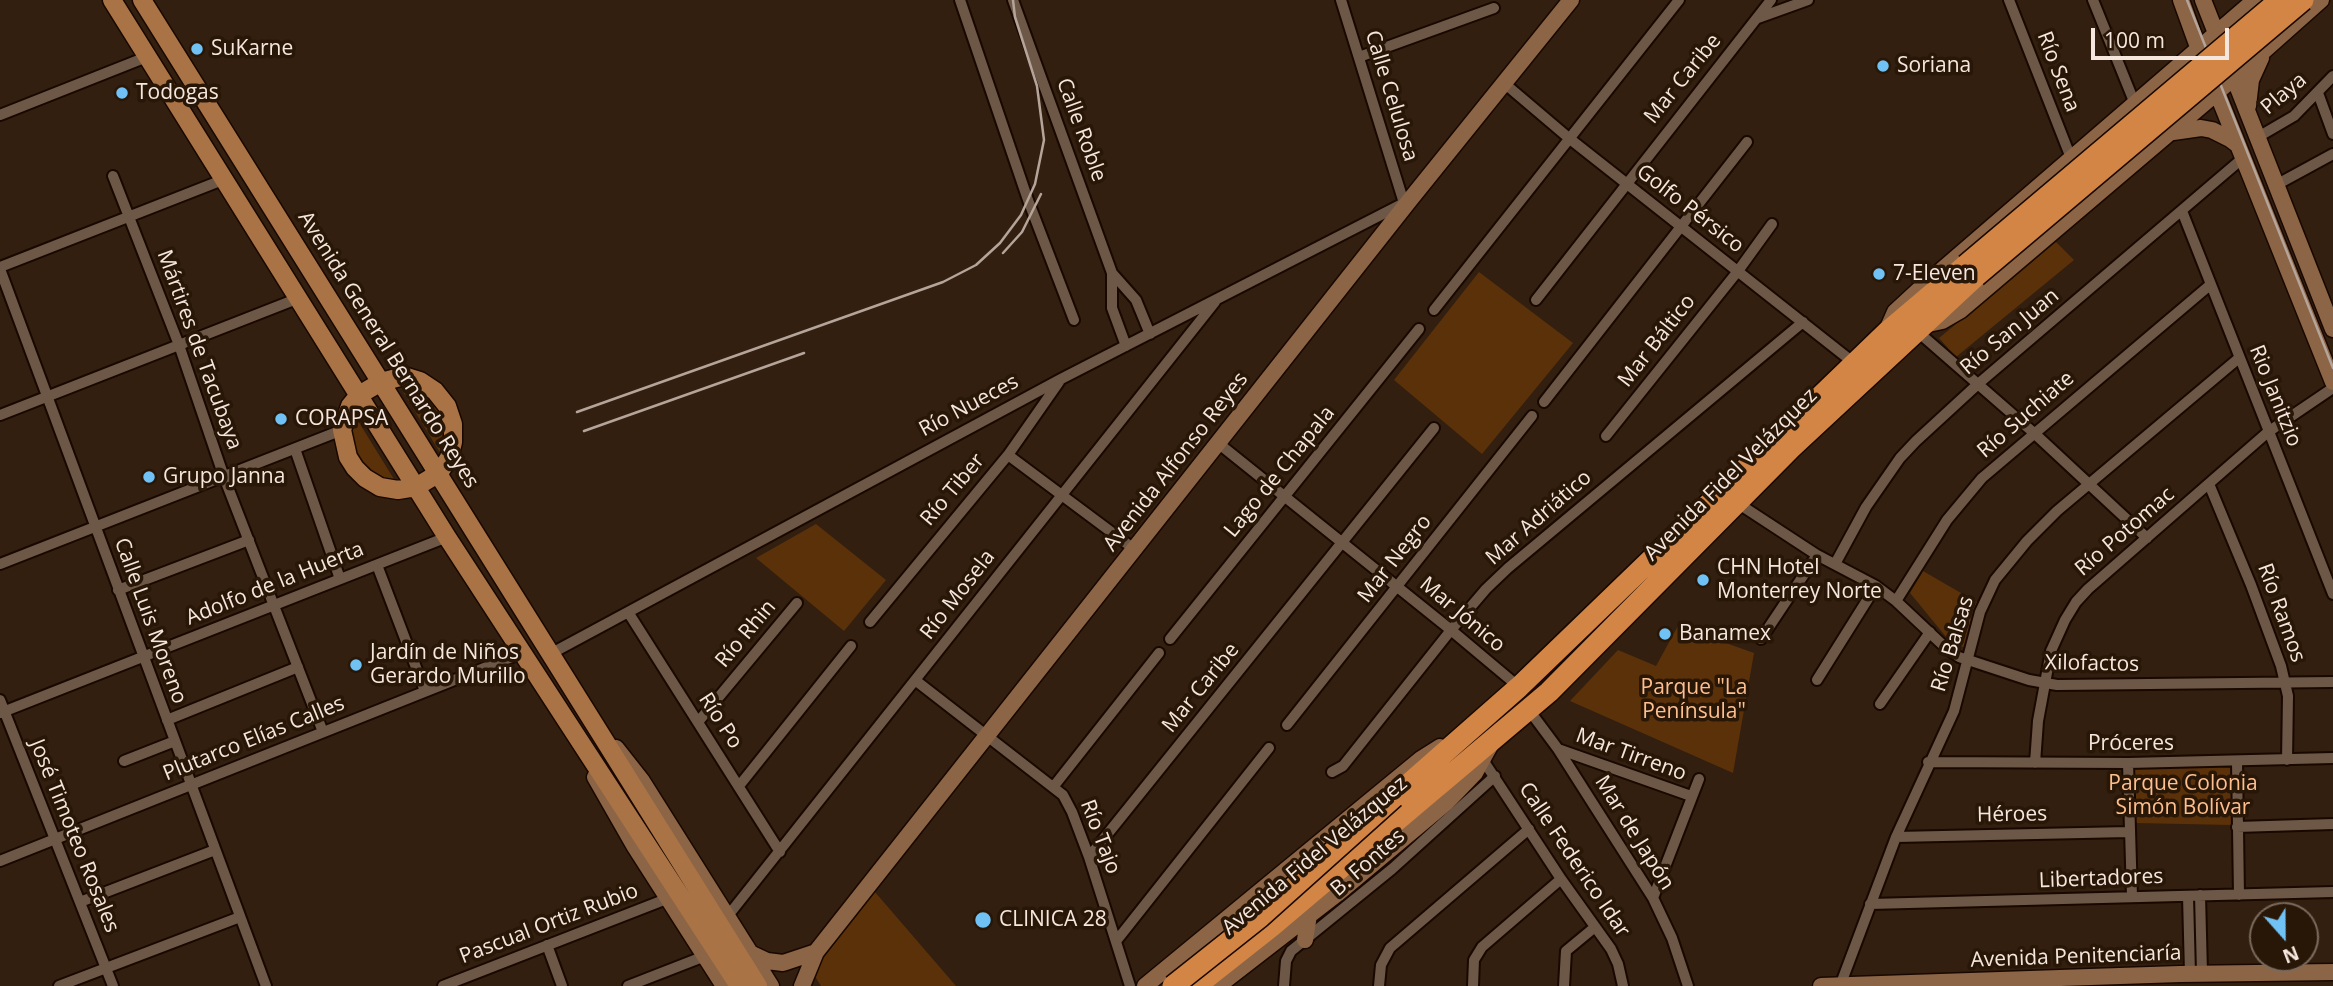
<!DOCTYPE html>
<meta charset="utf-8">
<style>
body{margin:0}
#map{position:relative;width:2333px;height:986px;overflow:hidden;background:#321f10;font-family:"Open Sans",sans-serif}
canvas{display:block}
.north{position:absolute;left:2249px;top:902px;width:70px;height:70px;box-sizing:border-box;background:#281607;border:2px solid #7a6a5d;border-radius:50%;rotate:159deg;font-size:19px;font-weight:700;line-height:28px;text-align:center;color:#f5e7de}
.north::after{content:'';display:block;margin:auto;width:24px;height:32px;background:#70c1f4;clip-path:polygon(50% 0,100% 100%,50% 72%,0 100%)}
.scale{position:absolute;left:2091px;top:28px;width:138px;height:32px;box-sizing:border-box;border:4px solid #f5e7de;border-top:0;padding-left:9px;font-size:21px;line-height:24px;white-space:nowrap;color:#f5e7de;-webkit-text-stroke:5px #281607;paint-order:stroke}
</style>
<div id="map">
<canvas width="2333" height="986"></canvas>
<div class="north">N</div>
<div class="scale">100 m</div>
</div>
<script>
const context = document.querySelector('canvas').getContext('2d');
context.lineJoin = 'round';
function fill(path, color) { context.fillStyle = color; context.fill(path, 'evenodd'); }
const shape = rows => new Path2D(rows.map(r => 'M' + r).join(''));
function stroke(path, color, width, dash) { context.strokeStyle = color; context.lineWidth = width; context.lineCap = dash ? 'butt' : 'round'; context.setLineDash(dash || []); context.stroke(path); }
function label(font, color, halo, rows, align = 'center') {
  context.font = font + ' "Open Sans",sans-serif'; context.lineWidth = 7; context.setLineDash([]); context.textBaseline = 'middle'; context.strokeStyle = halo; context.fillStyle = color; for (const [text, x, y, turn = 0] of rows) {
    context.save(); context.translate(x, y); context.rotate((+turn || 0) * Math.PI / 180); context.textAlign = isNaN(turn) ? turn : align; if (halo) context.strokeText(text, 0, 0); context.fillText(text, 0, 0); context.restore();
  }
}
fill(shape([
 [2056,242,2074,260,1956,357,1939,338],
 [1479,272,1573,343,1482,454,1394,380],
 [400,387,421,393,439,409,446,430,442,456],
 [355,416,397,484,380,481,357,460,351,431],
 [816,524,886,580,844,631,756,558],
 [1923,571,1980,604,1965,648,1947,638,1910,593],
 [1678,626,1754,653,1733,773,1570,701,1618,650,1656,666],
 [2231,766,2231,825,2135,823,2135,768],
 [875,892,956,986,821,986,816,978,817,966]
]), '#5b310a');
const street = shape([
 [960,0,1028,200,1074,320],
 [1013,0,1112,273,1112,308,1126,346],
 [1341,0,1404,203],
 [2009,0,2071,158],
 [2093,0,2135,104],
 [1758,18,1808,0],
 [1359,57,1494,8],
 [1504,83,1570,139,1854,363],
 [2318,93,2333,134],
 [0,115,149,56],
 [2258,137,2294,116,2333,76],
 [113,176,179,345,224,477,323,732],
 [2276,185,2333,154],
 [2182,211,2333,594],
 [0,267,225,179],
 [0,269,266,986],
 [1112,273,1136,300,1150,334],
 [1536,300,1771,0],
 [1434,310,1679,0],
 [1917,331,2034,433,2147,538],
 [1544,402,1747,142],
 [0,415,299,298],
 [1606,436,1738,271,1772,224],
 [1218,443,1451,630,1519,687],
 [295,449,340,579],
 [1008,455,1134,549],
 [2209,484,2251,585,2281,666,2288,696,2287,760],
 [1736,502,1817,555,1876,586,1896,601,1946,648,1959,657,2029,680,2057,685,2333,682],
 [0,564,342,430],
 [1835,564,1866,507,1900,458,1916,441,1978,384,2243,158],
 [377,565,425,691],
 [118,590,249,540],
 [1896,601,1947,520,1982,478,2210,285],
 [628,612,780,852],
 [870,622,1008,455,1059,382],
 [1170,639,1419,329],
 [1761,639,1817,555],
 [552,653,1061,379,1406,202],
 [915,680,1063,795,1072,812,1089,857,1130,986],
 [1817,680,1876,586],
 [0,700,113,986],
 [1880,704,1930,632],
 [1529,710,1558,749,1653,898,1672,938,1688,986],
 [0,713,447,537],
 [167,720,298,667],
 [698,722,797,603],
 [1287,725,1532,416],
 [1558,749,1691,796],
 [1483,760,1561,879,1611,949,1618,964,1623,986],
 [124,761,175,741],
 [1928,762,2128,763,2333,758],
 [2237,762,2239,895],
 [2035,763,2038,721,2051,651,2065,620,2076,602,2088,589,2268,432,2333,388],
 [2128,763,2132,897],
 [1332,772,1343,766,1451,630,1486,589,1508,568,1803,322],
 [739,786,851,646],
 [1054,786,1159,653],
 [2237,827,2333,824],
 [1896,837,2129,832],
 [1089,857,1434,428],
 [0,861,522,653],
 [2200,895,2202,973],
 [2188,896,2190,974],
 [1653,898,1699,779],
 [80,902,215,850],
 [1870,904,2333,892],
 [727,917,1215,302],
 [1117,940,1269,748],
 [547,945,562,986],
 [59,986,240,917],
 [443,986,669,898],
 [628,986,705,956],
 [1284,986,1286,961,1291,951,1392,869,1495,776],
 [1379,986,1381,965,1390,948,1529,829],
 [1473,986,1474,960,1482,947,1561,879],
 [1564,986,1566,951,1595,927],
 [1840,986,1896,837,1954,711,1980,612,1995,580,2027,541,2057,511,2239,358]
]);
const secondary = shape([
 [2181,0,2202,58],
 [2203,0,2220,43],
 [2231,70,2333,329],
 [2214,85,2333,382],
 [2248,106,2251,80,2261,58],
 [2173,132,2201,128,2212,130,2230,139,2238,145],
 [1924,325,1942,321,1961,310,2213,96,2321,0],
 [1888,328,1895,312,1921,288,2255,0],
 [616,748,642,781,771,986],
 [595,777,635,847,724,986],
 [1305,940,1309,915],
 [750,953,767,961,783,963,816,952],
 [802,986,816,952,1409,201,1571,0],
 [1145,986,1421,759,1440,747],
 [1218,986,1337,894,1447,802,1475,773,1491,744],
 [1821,986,2180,974,2333,972]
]);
const primary = shape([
 [112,0,447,537,739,986],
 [142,0,758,986],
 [404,376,420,381,435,391,447,406,453,424,453,442,449,458,439,473,416,487,398,490,380,487,365,478,355,468,348,457,342,430,350,406,359,395,381,382,404,376]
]);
const highway = shape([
 [1394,797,1519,687,1887,332,1966,265],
 [1196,986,1272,926,1549,692,1791,448,1976,276]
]);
stroke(street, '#190800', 14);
stroke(secondary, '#190800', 19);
stroke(primary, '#190800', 21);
stroke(highway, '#190800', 24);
stroke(street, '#6d5746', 10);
stroke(secondary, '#8c6546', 16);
stroke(primary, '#aa7345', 18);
stroke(highway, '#d38545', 21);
stroke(shape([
 [2187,0,2333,368],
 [1003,253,1022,232,1041,194],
 [577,412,943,282,976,265,1000,243,1021,215,1035,184,1044,140,1037,86,1015,17,1013,0],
 [584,431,804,353]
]), '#b4a499', 2.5);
const highwayBridge = shape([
 [1966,265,2280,0],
 [1976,276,2303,0],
 [1173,986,1260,917,1394,797]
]);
stroke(highwayBridge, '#190800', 24, []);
stroke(highwayBridge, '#d38545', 21);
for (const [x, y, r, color] of [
 [197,49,7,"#70c1f4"],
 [1883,66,7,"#70c1f4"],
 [122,93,7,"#70c1f4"],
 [1879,274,7,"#70c1f4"],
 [281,419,7,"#70c1f4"],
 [149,477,7,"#70c1f4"],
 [1703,580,7,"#70c1f4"],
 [1665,634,7,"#70c1f4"],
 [356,665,7,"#70c1f4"],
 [983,920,9,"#70c1f4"]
]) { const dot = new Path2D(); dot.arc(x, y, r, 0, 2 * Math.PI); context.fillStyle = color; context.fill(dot); stroke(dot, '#281607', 2.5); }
label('21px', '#f5e7de', '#281607', [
 ["SuKarne",211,49],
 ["Soriana",1897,66],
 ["Todogas",136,93],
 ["7-Eleven",1893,274],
 ["CORAPSA",295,419],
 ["Grupo Janna",163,477],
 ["CHN Hotel",1717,568],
 ["Monterrey Norte",1717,592],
 ["Banamex",1679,634],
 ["Jardín de Niños",370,653],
 ["Gerardo Murillo",370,677],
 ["CLINICA 28",999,920]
], 'left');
label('21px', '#f5e7de', '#281607', [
 ["Río Sena",2058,72,69],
 ["Mar Caribe",1683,79,-51],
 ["Playa",2284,94,-40],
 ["Calle Celulosa",1391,96,73],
 ["Calle Roble",1081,130,70],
 ["Golfo Pérsico",1690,209,38],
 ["Río San Juan",2010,332,-40],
 ["Mar Báltico",1657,341,-52],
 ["Mártires de Tacubaya",199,350,70],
 ["Avenida General Bernardo Reyes",388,350,58],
 ["Rio Janitzio",2275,396,68],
 ["Río Nueces",969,406,-28],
 ["Río Suchiate",2026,415,-41],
 ["Avenida Alfonso Reyes",1176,462,-52],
 ["Lago de Chapala",1280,472,-51],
 ["Avenida Fidel Velázquez",1731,475,-45],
 ["Río Tiber",953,490,-50],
 ["Mar Adriático",1539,518,-41],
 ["Río Potomac",2125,532,-41],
 ["Mar Negro",1395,559,-52],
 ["Adolfo de la Huerta",275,584,-22],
 ["Río Mosela",958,595,-52],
 ["Río Ramos",2281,613,70],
 ["Mar Jónico",1462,615,40],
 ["Calle Luis Moreno",150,621,70],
 ["Río Rhin",746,634,-50],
 ["Río Balsas",1953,644,-73],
 ["Xilofactos",2092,664,1],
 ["Mar Caribe",1201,688,-51],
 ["Río Po",720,721,57],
 ["Plutarco Elías Calles",254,739,-22],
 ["Próceres",2131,744],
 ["Mar Tirreno",1631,755,20],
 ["Héroes",2012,815,-1],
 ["Mar de Japón",1634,833,58],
 ["José Timoteo Rosales",74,836,68],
 ["Río Tajo",1100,837,69],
 ["Avenida Fidel Velázquez",1315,856,-40],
 ["Calle Federico Idar",1574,860,56],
 ["B. Fontes",1368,863,-41],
 ["Libertadores",2101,879,-2],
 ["Pascual Ortiz Rubio",549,924,-21],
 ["Avenida Penitenciaría",2076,957,-2]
]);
label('21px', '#febf8f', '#281607', [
 ["Parque \"La",1694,688],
 ["Península\"",1694,712],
 ["Parque Colonia",2183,784],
 ["Simón Bolívar",2183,808]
]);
</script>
